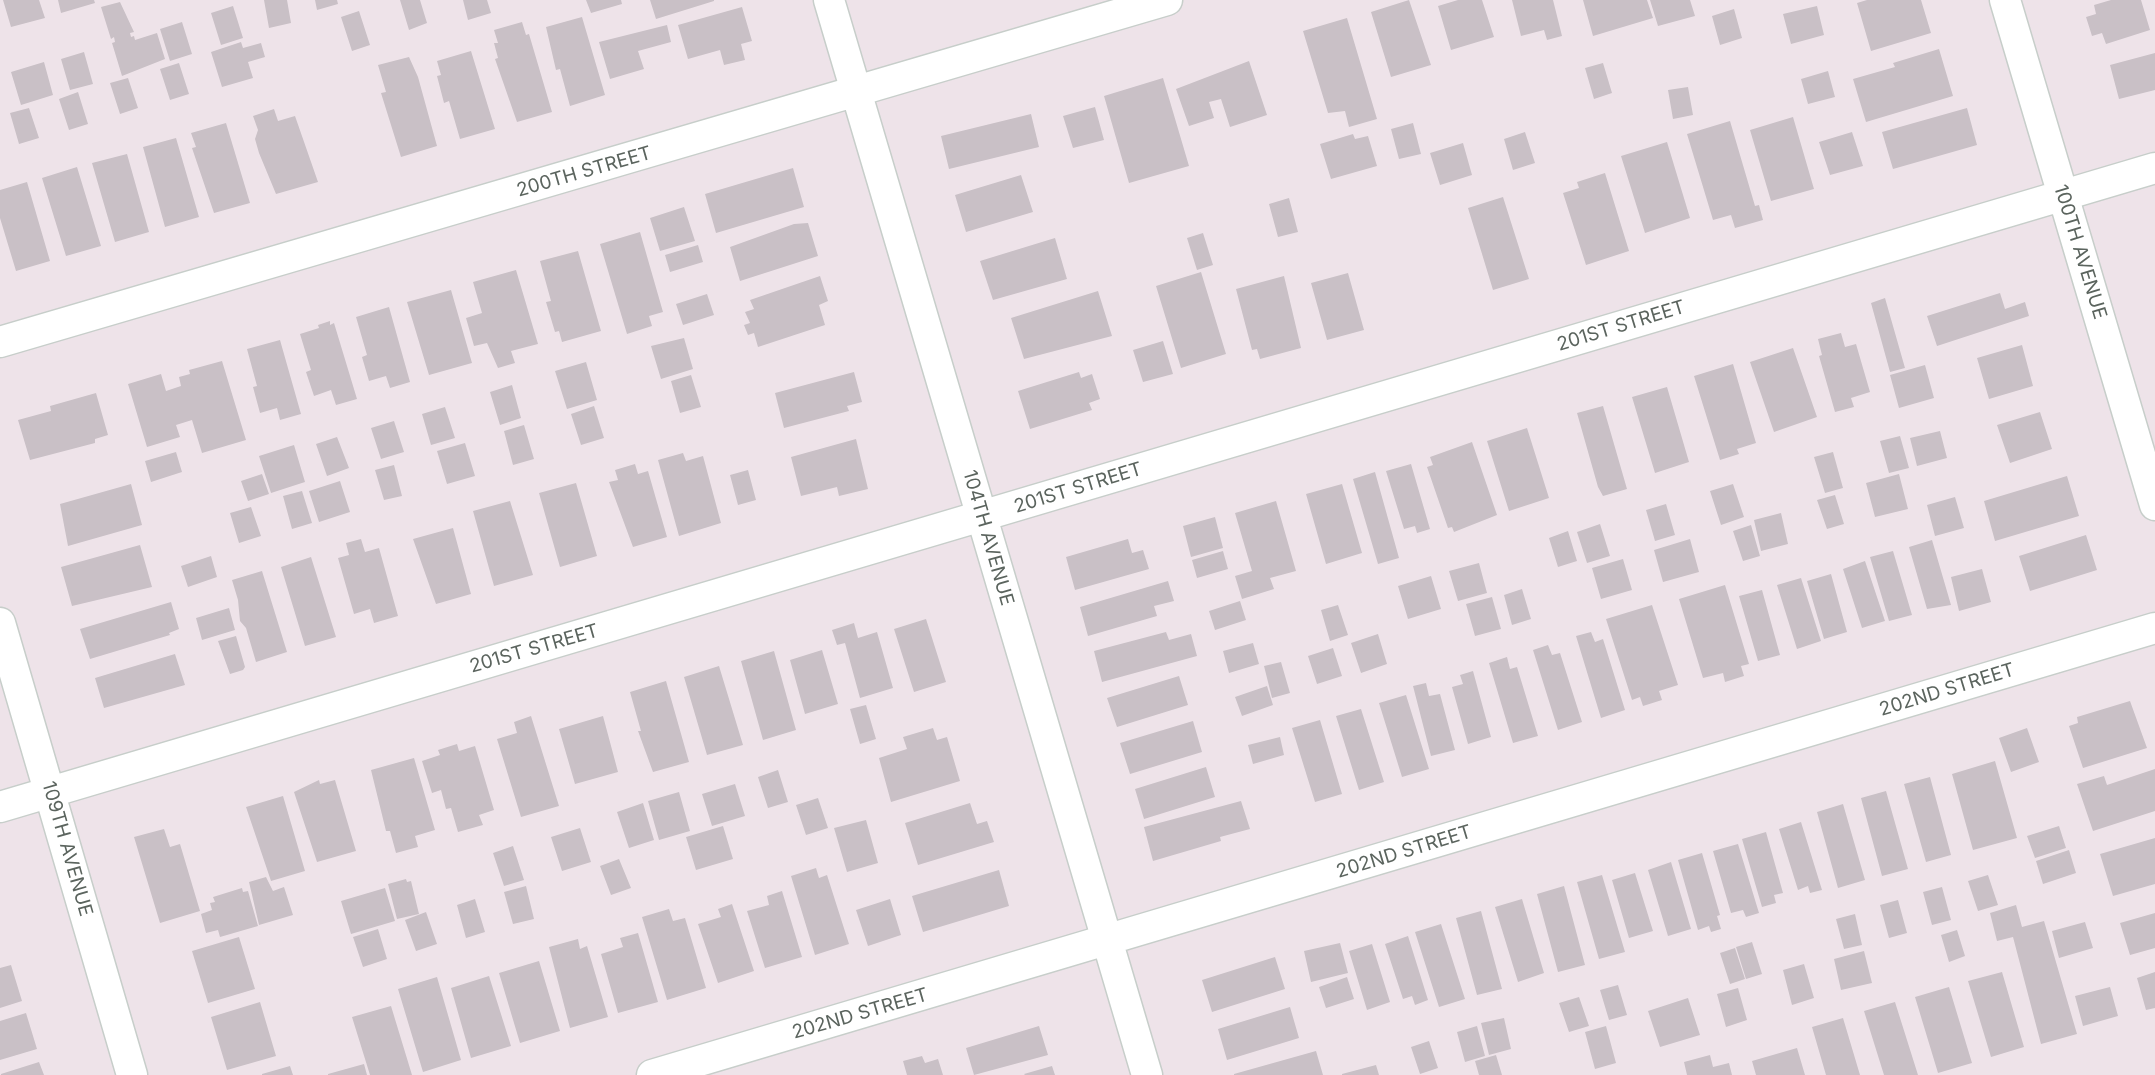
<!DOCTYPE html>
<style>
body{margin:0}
canvas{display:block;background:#eee3e9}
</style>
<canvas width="2155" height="1075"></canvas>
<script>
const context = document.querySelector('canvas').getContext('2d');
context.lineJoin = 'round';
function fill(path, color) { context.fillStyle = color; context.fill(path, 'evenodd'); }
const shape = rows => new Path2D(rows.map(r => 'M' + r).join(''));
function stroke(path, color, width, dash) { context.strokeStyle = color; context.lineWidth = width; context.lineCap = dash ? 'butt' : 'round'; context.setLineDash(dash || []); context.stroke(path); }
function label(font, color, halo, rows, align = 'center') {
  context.font = font + ' Inter,sans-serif'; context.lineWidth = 6; context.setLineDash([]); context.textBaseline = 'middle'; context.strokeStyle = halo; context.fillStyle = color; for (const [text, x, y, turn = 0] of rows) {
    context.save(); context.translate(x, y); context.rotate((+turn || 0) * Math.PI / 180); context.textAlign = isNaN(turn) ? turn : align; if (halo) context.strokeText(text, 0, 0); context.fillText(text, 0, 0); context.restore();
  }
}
fill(shape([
 [3,0,39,0,45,18,11,27],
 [58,0,94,0,95,3,61,13],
 [264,0,287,0,291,23,269,28],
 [315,0,337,0,338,4,317,10],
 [400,0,420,0,427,23,409,30],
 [463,0,487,0,491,13,468,20],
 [586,0,621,0,622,4,591,13],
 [650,0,714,0,714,1,656,19],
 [1409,0,1431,65,1391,77,1371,12],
 [1458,0,1482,0,1494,37,1451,50,1438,6],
 [1512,0,1553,0,1562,36,1547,40,1544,30,1521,36],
 [1583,0,1647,0,1653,18,1593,36],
 [1650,0,1690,0,1695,16,1658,26],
 [1867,0,1921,0,1931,33,1871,51,1857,3],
 [2111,0,2141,0,2150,30,2106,44,2102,33,2092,36,2086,17,2096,14,2094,5],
 [120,2,134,32,130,33,131,37,134,36,135,40,157,33,165,59,122,76,112,43,115,42,114,37,111,39,101,7],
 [233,6,243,38,221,45,211,13],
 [1817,6,1824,35,1791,44,1783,14],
 [742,7,752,41,741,44,745,60,724,65,720,50,688,59,678,25],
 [1734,9,1742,38,1720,45,1712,16],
 [359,11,370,45,352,51,341,17],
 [582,17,605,95,570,106,560,69,556,70,546,27],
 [1347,18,1377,119,1349,127,1345,111,1328,113,1303,31],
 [182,22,192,54,170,61,160,29],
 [522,22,526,35,529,34,552,112,517,122,495,59,498,58,494,43,498,43,494,30],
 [667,25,671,42,638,51,644,69,610,79,599,42],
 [241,42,243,48,261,43,265,57,248,62,253,78,222,87,211,52],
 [1939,49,1953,96,1866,122,1853,79,1895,67,1893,63],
 [471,51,495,129,460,139,449,101,444,103,437,76,441,75,437,61],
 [84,52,93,84,70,90,61,59],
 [2155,53,2155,90,2119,99,2110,65],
 [409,57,418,77,437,146,401,157,381,93,386,92,378,65],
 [1249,61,1267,115,1230,127,1221,99,1209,102,1214,118,1189,126,1176,89],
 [44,62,53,95,21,105,11,72],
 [179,63,189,94,170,100,160,69],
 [1603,63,1612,93,1594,99,1585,68],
 [1828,71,1835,97,1808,104,1801,79],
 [128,78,138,108,120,114,110,83],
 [1163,78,1189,166,1129,183,1104,96],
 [1688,87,1693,115,1673,119,1668,90],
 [78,92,88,124,69,130,59,99],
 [1095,107,1104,140,1073,148,1063,116],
 [29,108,39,138,19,144,10,113],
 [1967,108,1977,145,1893,169,1882,132],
 [274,109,278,121,295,116,318,182,276,194,259,153,255,139,258,130,253,116],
 [1031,114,1039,147,949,169,941,136],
 [1793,117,1814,189,1771,201,1750,130],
 [1730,121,1755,206,1759,205,1763,220,1735,228,1731,215,1713,220,1687,134],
 [226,123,250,203,214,213,192,148,196,147,191,133],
 [1413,123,1421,154,1399,159,1391,129],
 [1525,132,1535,163,1513,170,1504,139],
 [1852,132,1863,166,1830,175,1819,142],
 [1353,134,1355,139,1368,136,1377,166,1331,179,1320,144],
 [176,138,199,217,165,227,143,147],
 [1667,142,1690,218,1645,233,1621,156],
 [1463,143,1472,175,1440,185,1430,153],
 [127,154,149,232,115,242,92,163],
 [77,167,101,246,66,256,42,178],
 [793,168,804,207,716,233,705,194],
 [1605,173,1629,251,1586,265,1563,193,1579,188,1577,182],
 [1021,175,1033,212,966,232,955,195],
 [27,182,50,261,16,271,0,218,0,190],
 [1503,197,1529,279,1493,290,1468,208],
 [1289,198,1298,232,1278,237,1269,204],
 [684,207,695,241,660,251,650,218],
 [808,223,818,256,740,281,730,247,794,224],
 [640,232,663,312,649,316,652,326,627,334,600,244],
 [1203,233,1213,265,1197,270,1187,238],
 [1055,238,1067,279,993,300,980,261],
 [698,245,703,262,670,272,665,255],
 [578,251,601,331,562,342,559,331,555,332,546,302,551,301,540,261],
 [516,270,538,344,511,351,515,363,498,368,487,343,474,346,466,318,482,313,473,282],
 [1201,272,1226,354,1181,368,1156,286],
 [1348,273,1364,330,1327,340,1311,283],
 [820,276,828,301,819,305,825,325,758,347,754,333,748,335,744,325,750,323,745,312,754,309,750,300],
 [1284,276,1301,348,1260,359,1257,349,1252,350,1236,289],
 [451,290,472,363,429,375,407,302],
 [1098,291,1112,336,1024,359,1011,318],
 [2000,293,2005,309,2025,302,2029,316,1937,346,1927,316],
 [707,294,714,315,683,325,676,304],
 [1885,298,1905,368,1890,372,1871,303],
 [389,307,410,382,390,388,386,376,369,381,362,357,367,355,356,317],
 [330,321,330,325,334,323,357,399,336,405,331,390,314,396,306,372,311,370,300,334,319,328,318,325],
 [1841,333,1845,347,1856,344,1870,392,1851,398,1854,407,1835,412,1819,356,1822,355,1818,339],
 [684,338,693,369,661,379,651,346],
 [280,340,301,414,280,420,277,408,260,413,253,387,257,386,247,349],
 [1163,341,1173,374,1143,382,1133,350],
 [2022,345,2033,386,1989,399,1977,358],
 [1793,348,1817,417,1774,432,1750,362],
 [222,361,246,440,202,453,192,420,176,425,180,437,147,447,128,384,161,374,166,391,181,386,179,377,190,374,189,370],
 [586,362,597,400,567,409,555,371],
 [1733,364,1756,443,1737,449,1739,454,1720,460,1694,376],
 [1925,365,1934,398,1899,408,1890,375],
 [854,372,862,402,847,406,849,411,784,428,775,393],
 [1079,372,1081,378,1092,374,1100,399,1089,403,1092,410,1030,429,1018,391],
 [691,375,701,407,680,413,671,381],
 [512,385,521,418,500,425,490,392],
 [1667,387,1689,462,1655,473,1632,397],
 [96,393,108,435,95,439,95,443,30,460,18,420,51,411,50,406],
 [594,406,604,438,581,445,571,414],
 [1603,406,1627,489,1603,496,1598,487,1577,413],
 [445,407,455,438,431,445,422,414],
 [2040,412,2052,449,2010,463,1997,425],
 [394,421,404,452,381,459,371,428],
 [524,425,534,459,513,465,504,431],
 [1527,428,1549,498,1509,511,1487,441],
 [1940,431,1947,458,1917,466,1910,438],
 [1900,436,1909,468,1889,473,1880,441],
 [337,437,349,468,327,476,316,444],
 [856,439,868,489,839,496,837,487,801,496,791,457],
 [1472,442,1497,515,1454,532,1452,527,1448,528,1427,467,1433,465,1430,457],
 [465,443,475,476,447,484,437,451],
 [294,445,305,482,271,493,259,456],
 [176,452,182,472,151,482,145,461],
 [1833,452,1843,488,1825,493,1814,457],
 [683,453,686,461,703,456,721,523,679,536,658,460],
 [635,464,638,474,648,471,667,537,633,547,609,482,618,480,615,470],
 [1411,464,1430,529,1417,533,1415,526,1404,529,1386,471],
 [394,465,402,496,384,500,375,470],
 [748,470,756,500,738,505,730,475],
 [1375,472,1399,558,1378,564,1353,479],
 [262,474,269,494,248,501,241,481],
 [1899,474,1908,509,1875,517,1866,483],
 [2067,476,2079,516,1995,541,1984,501],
 [340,481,350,512,319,522,309,491],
 [576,483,597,556,560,567,539,493],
 [131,484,142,525,68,546,60,504],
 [1342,484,1362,553,1326,564,1306,494],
 [1733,484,1744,517,1721,525,1710,491],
 [302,491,312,523,292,529,283,496],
 [1835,495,1844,524,1827,529,1817,500],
 [1955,497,1964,528,1935,536,1927,505],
 [510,501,533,575,494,586,473,511],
 [1276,501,1296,571,1270,578,1274,589,1242,599,1235,576,1252,571,1235,513],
 [1666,504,1675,535,1655,541,1646,510],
 [251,507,261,536,239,543,230,513],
 [1781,513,1788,544,1761,551,1754,520],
 [1215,517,1223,548,1191,557,1183,526],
 [1600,524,1610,556,1587,563,1577,532],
 [1751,525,1760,556,1743,561,1733,531],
 [453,528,471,594,436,604,413,539],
 [1568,531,1577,561,1558,567,1549,538],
 [2086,535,2097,570,2030,591,2019,556],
 [361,539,365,552,379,548,398,616,374,623,370,609,354,614,338,558,349,555,346,543],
 [1128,539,1132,553,1143,550,1149,569,1075,590,1066,557],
 [1690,539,1699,572,1663,582,1654,550],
 [1932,540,1951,605,1927,609,1909,547],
 [140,545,152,587,72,606,61,567],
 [1223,551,1228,569,1197,578,1192,560],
 [1893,551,1912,615,1889,621,1870,557],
 [211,556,217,577,188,587,181,566],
 [311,557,336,637,305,646,281,567],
 [1623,559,1632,590,1601,599,1592,568],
 [1865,561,1885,621,1862,628,1843,569],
 [1479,563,1487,593,1458,601,1449,571],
 [1982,569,1991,602,1959,611,1951,577],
 [262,571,287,652,256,662,246,628,240,621,238,600,232,580],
 [1831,574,1847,632,1824,639,1807,581],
 [1431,576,1441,609,1408,619,1398,586],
 [1801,578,1821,641,1797,649,1777,585],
 [1168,581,1174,601,1154,606,1157,616,1088,636,1080,607],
 [1725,585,1749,664,1741,666,1744,676,1725,682,1723,673,1703,678,1679,599],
 [1522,589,1531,619,1512,625,1504,595],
 [1762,590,1780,655,1758,661,1739,596],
 [1492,597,1501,629,1475,636,1466,604],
 [1240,601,1246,620,1215,630,1209,611],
 [171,602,179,629,169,633,170,635,90,659,80,629],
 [1338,605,1348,635,1330,641,1321,610],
 [1652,605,1678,685,1659,691,1662,700,1643,706,1640,697,1632,700,1606,619],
 [229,608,235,630,202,640,196,618],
 [926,619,946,682,914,692,894,629],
 [854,623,858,638,877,632,893,688,860,698,845,643,837,645,832,630],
 [1166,632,1169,640,1191,634,1197,656,1102,682,1094,651],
 [1591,632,1595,642,1603,639,1625,710,1601,718,1576,636],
 [1378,634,1387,664,1361,673,1351,643],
 [236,636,245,667,243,670,230,674,218,641],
 [1253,643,1259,664,1229,673,1223,651],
 [1548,645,1552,655,1560,653,1582,722,1558,730,1533,650],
 [1333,648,1342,676,1317,684,1308,656],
 [822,650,838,704,805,714,790,660],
 [774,651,796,730,763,740,741,661],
 [175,654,185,685,104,708,95,678],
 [1507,657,1510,669,1517,667,1538,736,1513,743,1489,663],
 [1281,662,1290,693,1272,698,1264,666],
 [719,666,743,745,707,755,684,677],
 [1473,671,1491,737,1468,744,1452,687,1463,684,1460,675],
 [1179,676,1188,705,1117,727,1107,698],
 [666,681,689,762,653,772,638,731,641,731,630,692],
 [1426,683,1429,696,1440,694,1455,750,1431,756,1413,686],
 [1267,686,1273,705,1242,716,1235,697],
 [1406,695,1429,769,1402,777,1379,703],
 [2130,701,2147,748,2083,768,2069,726,2078,723,2077,717],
 [866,705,876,739,860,744,850,709],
 [1361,709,1384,782,1359,790,1336,716],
 [531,716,559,806,521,817,497,739,517,733,514,722],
 [603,716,618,772,575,784,559,729],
 [1320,720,1342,794,1315,802,1292,728],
 [1193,721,1202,752,1130,774,1120,743],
 [933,728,937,740,947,737,960,781,891,802,879,758,907,749,903,737],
 [2027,728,2039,762,2011,772,1999,738],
 [1280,737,1284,755,1253,764,1248,745],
 [457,744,459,751,475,746,494,810,479,815,483,825,458,832,451,808,446,809,441,790,432,793,422,761,440,755,438,750],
 [414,758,435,830,415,836,418,847,396,853,390,831,386,831,371,770],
 [1995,761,2017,838,1973,850,1952,774],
 [1206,767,1215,797,1144,819,1135,789],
 [2155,769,2155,811,2093,831,2077,784,2104,776,2107,785],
 [778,770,788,802,768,808,758,777],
 [1930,777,1951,855,1926,862,1904,784],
 [319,780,320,784,335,780,356,851,317,862,294,792],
 [735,784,745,816,712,826,702,794],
 [1886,791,1908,869,1882,876,1861,798],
 [679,792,690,831,659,840,648,801],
 [283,796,305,871,271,881,246,807],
 [818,798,828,828,806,835,796,805],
 [1241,801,1250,829,1220,837,1221,841,1153,861,1144,827],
 [643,803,654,840,629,848,617,812],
 [970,803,977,824,987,821,994,842,918,865,905,823],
 [1843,804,1865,880,1838,888,1817,812],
 [866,820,878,863,847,872,834,828],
 [1801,822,1822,890,1810,893,1808,886,1798,890,1779,829],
 [723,826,733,859,696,870,686,837],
 [2059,826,2066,848,2035,858,2027,836],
 [580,828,591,862,562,871,551,837],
 [164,829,170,847,180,844,200,911,160,923,134,837],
 [1766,832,1783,893,1774,895,1776,903,1762,907,1742,839],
 [2155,838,2155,884,2113,896,2100,854],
 [1738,844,1759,913,1746,917,1743,910,1731,913,1713,851],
 [513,846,524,880,504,886,493,853],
 [2069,850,2076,873,2043,884,2036,861],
 [1702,853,1720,915,1717,916,1721,929,1711,932,1709,926,1698,930,1678,860],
 [619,859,631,888,611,895,600,866],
 [1671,862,1691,929,1668,936,1648,870],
 [816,868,819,878,827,875,849,944,815,955,791,876],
 [999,870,1009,906,923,932,912,896],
 [1635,873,1653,931,1629,938,1612,880],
 [1602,875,1625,952,1599,959,1577,882],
 [1988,875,1998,905,1978,911,1968,881],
 [266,877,273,891,284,887,293,915,259,925,249,882],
 [406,879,407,882,411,881,419,914,397,919,388,884],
 [526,886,534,919,513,924,504,892],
 [1564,886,1585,965,1558,972,1537,894],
 [1942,887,1951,920,1932,925,1923,892],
 [242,888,243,892,248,891,258,926,220,937,218,930,206,933,201,914,212,910,210,903,215,902,213,897],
 [385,888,395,921,351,934,341,901],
 [782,891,802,957,765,968,747,911,769,905,767,896],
 [475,899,485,932,466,938,457,905],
 [890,899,901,935,868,946,856,910],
 [1522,899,1544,973,1518,982,1495,907],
 [1898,900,1907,933,1889,938,1880,905],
 [732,904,754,971,718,983,698,924,721,917,718,909],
 [2016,905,2022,927,2044,921,2077,1034,2041,1044,2013,937,1997,941,1990,913],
 [669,909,673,921,685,918,706,988,667,1000,642,917],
 [1481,911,1502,989,1477,995,1456,918],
 [426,912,437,944,416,951,405,920],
 [2155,913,2155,948,2130,955,2120,923],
 [1855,914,1862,945,1844,949,1836,919],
 [2085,922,2093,948,2059,958,2052,931],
 [1441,924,1465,999,1439,1007,1415,932],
 [378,929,387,959,363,967,353,937],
 [1957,930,1965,956,1949,962,1941,935],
 [638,933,658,1002,618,1013,601,954,623,947,620,938],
 [1408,936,1428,1000,1415,1005,1412,996,1403,999,1385,944],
 [239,937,255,989,208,1003,192,951],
 [578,939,580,949,587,946,608,1017,570,1028,549,947],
 [1752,942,1762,974,1746,979,1736,947],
 [1340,943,1348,973,1311,982,1304,951],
 [1372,944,1390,1002,1367,1010,1349,951],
 [1735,948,1745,979,1730,984,1720,953],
 [1864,951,1872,983,1841,990,1834,959],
 [1275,957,1285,989,1212,1012,1202,980],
 [539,961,560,1031,520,1043,499,973],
 [1804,964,1814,998,1792,1005,1783,970],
 [11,965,22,1001,0,1008,0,968],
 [2002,972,2024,1047,1991,1057,1968,981],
 [2155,972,2155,1008,2146,1010,2137,978],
 [489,976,511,1046,471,1058,451,988],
 [437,977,461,1060,423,1072,398,989],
 [1347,977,1354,999,1326,1008,1319,987],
 [1618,985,1627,1015,1609,1020,1600,990],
 [1949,987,1972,1063,1938,1073,1915,997],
 [2110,987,2118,1016,2083,1026,2075,996],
 [1738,988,1747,1020,1726,1027,1717,994],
 [1579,997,1589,1026,1569,1032,1559,1003],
 [1688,998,1700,1035,1660,1047,1648,1011],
 [260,1002,276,1056,227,1070,211,1017],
 [1895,1002,1918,1075,1884,1075,1864,1011],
 [391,1006,412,1075,370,1075,352,1017],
 [1290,1007,1299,1038,1227,1060,1218,1029],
 [26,1013,37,1049,0,1060,0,1021],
 [1504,1018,1511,1049,1489,1055,1481,1023],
 [1843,1018,1860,1075,1826,1075,1812,1027],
 [1039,1026,1048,1055,974,1075,966,1048],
 [1477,1026,1485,1056,1465,1062,1457,1032],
 [1606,1026,1616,1063,1595,1069,1585,1032],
 [1429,1041,1438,1068,1420,1074,1411,1047],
 [1797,1048,1805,1075,1756,1075,1752,1061],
 [1316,1051,1323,1075,1234,1075,1234,1074],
 [1496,1055,1502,1075,1479,1075,1475,1061],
 [1710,1055,1713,1067,1729,1063,1732,1075,1687,1075,1684,1062],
 [922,1056,925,1063,938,1059,943,1075,907,1075,903,1061],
 [39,1062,44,1075,1,1075,1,1074],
 [364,1064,367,1075,328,1075,328,1074],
 [1376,1065,1379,1075,1342,1075,1342,1074],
 [290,1066,293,1075,262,1075,262,1074],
 [1052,1066,1055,1075,1025,1075,1024,1074]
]), '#c9c0c6');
const minor = shape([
 [829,0,1147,1075],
 [2005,0,2155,505],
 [0,342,1167,0],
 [0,623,132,1075],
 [0,807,2155,168],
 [652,1075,2155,628]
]);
stroke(minor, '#c7ceca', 33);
stroke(minor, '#fff', 30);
label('19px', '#5b645e', '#fff', [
 ["200TH STREET",584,172,-16],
 ["100TH AVENUE",2080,252,73],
 ["201ST STREET",1621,326,-17],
 ["201ST STREET",1078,488,-17],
 ["104TH AVENUE",988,538,74],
 ["201ST STREET",534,649,-16],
 ["202ND STREET",1947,690,-17],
 ["109TH AVENUE",67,849,74],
 ["202ND STREET",1404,852,-17],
 ["202ND STREET",860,1014,-16]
]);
</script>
